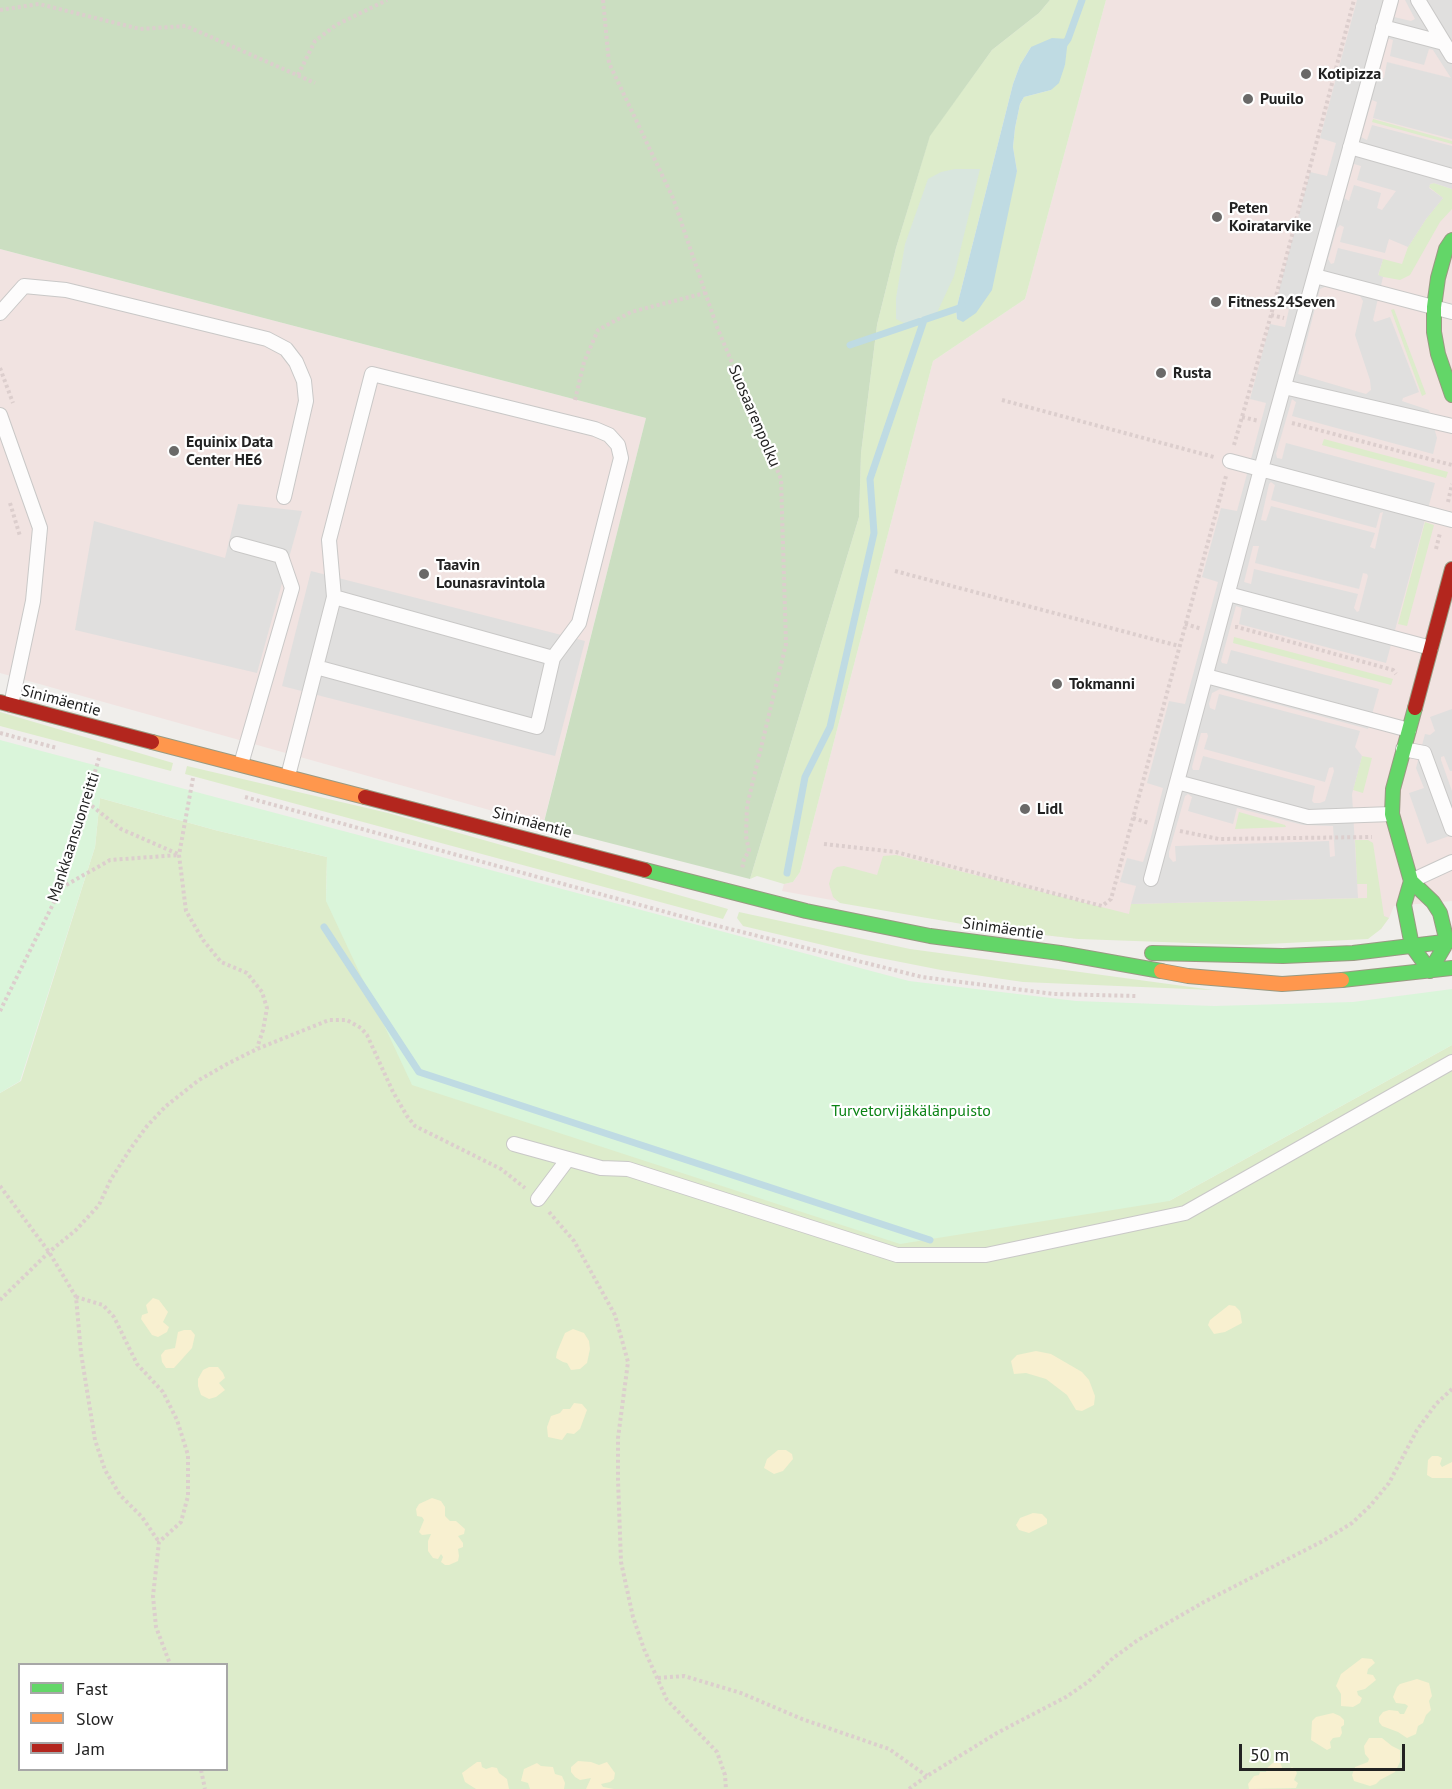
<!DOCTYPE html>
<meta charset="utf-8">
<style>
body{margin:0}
#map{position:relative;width:1452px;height:1789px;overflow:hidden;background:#f0eeeb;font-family:"PT Sans",sans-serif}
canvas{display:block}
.legend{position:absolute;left:18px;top:1663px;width:210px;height:108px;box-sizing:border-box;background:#fff;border:2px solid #a7a7a7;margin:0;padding:8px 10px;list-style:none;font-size:18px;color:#222}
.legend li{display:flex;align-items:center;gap:12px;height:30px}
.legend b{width:30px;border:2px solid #a7a7a7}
.scale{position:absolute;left:1239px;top:1744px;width:166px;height:27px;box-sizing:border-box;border:3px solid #222;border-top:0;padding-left:8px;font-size:18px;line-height:21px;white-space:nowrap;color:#222;-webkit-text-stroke:4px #fff;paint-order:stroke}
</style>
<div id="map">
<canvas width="1452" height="1789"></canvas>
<ul class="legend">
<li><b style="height:8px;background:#63d668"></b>Fast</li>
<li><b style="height:8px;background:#ff974d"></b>Slow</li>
<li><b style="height:8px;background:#b3261e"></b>Jam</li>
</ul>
<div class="scale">50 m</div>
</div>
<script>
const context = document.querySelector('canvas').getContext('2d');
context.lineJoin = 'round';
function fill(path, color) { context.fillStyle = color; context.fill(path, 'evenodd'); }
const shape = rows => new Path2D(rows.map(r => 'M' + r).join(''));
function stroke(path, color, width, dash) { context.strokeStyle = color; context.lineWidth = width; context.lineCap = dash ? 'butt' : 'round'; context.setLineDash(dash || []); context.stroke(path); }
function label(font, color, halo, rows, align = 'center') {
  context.font = font + ' "PT Sans",sans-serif'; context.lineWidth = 4.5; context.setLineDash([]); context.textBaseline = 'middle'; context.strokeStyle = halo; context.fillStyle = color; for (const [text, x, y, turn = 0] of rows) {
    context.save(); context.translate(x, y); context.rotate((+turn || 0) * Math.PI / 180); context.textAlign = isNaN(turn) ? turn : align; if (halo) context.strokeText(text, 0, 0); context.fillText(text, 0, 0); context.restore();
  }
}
fill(shape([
 [1106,0,1452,0,1452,901,1394,906,1389,918,1381,929,1079,939,991,929,782,891,784,884,793,882,800,872,933,361,1025,299],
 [0,249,646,418,543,825,0,673]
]), '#f1e3e1');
fill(shape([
 [1050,0,1106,0,1025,299,933,361,800,872,793,882,784,884,757,876,750,879,859,517,861,453,877,325,896,248,930,135,992,50,1039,13],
 [1031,47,1065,56,1065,65,1051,90,1024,97,1020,104,1015,128,1013,147,1017,171,957,319,956,310,1013,84,1020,65],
 [1373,119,1452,141,1452,144,1372,122],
 [1434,183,1452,189,1452,209,1440,222,1410,275,1400,280,1378,276,1383,259,1402,264,1408,247,1426,219,1443,198,1429,187,1430,184],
 [1394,309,1426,394,1422,396,1391,310],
 [1324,439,1448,472,1446,478,1322,445],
 [1425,522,1434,525,1407,626,1398,624],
 [1234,637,1393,679,1391,685,1233,643],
 [0,712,173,763,171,771,0,726],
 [1362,756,1372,758,1363,793,1353,790],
 [187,766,388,813,728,909,723,919,185,774],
 [100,798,215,830,327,857,326,901,1169,1201,1452,1045,1452,1789,0,1789,0,1093,21,1081,95,847],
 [20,1664,226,1664,226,1770,20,1770],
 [1239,812,1285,825,1286,827,1235,829],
 [1355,840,1368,840,1373,843,1384,916,1389,918,1381,929,1368,939,1246,945,1079,939,991,929,840,903,833,897,829,884,833,870,837,867,844,866,877,875,883,856,896,855,1129,914,1131,904,1367,898,1367,884,1357,884],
 [739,912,910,949,1213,990,1023,982,941,970,865,955,743,926,737,918]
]), '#ddeccb');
fill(shape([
 [0,0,1050,0,1039,13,992,50,930,136,896,248,877,325,861,453,859,517,750,879,543,826,646,418,0,249]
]), '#cbdec1');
fill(shape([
 [955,169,980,169,954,276,935,317,904,323,896,319,896,298,905,244,928,179,941,172]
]), '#d9e6de');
fill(shape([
 [153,1298,159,1300,168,1312,163,1322,169,1327,167,1332,158,1337,152,1335,141,1319,142,1315,148,1313,146,1305],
 [1229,1305,1235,1306,1240,1311,1242,1323,1225,1332,1214,1334,1208,1325,1210,1320],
 [573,1329,584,1333,589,1341,590,1349,587,1363,580,1369,571,1370,567,1363,563,1362,556,1358,557,1352,565,1333],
 [184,1330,191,1330,195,1335,192,1348,174,1368,166,1368,162,1362,161,1355,165,1350,175,1348,178,1332],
 [1036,1351,1051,1354,1082,1372,1089,1380,1095,1396,1094,1405,1082,1411,1076,1410,1067,1395,1046,1379,1026,1373,1014,1374,1011,1361,1017,1355],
 [209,1367,218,1367,223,1373,225,1378,219,1383,225,1390,216,1397,209,1399,201,1395,198,1386,198,1379,203,1370],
 [574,1403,582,1404,587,1410,580,1429,574,1434,567,1433,562,1440,548,1437,547,1427,551,1416,560,1413,563,1409,570,1409],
 [778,1450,786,1450,792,1454,793,1459,783,1471,774,1474,764,1468,767,1459],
 [1432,1456,1438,1456,1442,1458,1440,1464,1442,1467,1452,1462,1452,1478,1432,1478,1427,1475,1428,1460],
 [432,1498,441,1501,445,1507,445,1516,450,1521,456,1521,465,1529,464,1534,458,1536,463,1543,463,1547,458,1549,459,1556,458,1561,449,1565,445,1565,441,1562,443,1557,441,1554,438,1559,433,1558,428,1551,428,1541,431,1534,422,1535,419,1532,424,1520,422,1517,417,1516,416,1509,419,1504],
 [1033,1513,1042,1514,1047,1519,1047,1524,1029,1533,1019,1530,1016,1525,1020,1518],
 [1362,1658,1372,1659,1375,1663,1368,1669,1367,1674,1373,1675,1376,1680,1365,1689,1357,1691,1358,1695,1362,1698,1360,1703,1353,1707,1341,1706,1341,1694,1336,1686,1341,1674],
 [1417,1679,1429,1683,1432,1696,1429,1701,1431,1710,1426,1715,1423,1723,1418,1726,1416,1734,1407,1738,1398,1732,1382,1726,1379,1722,1379,1717,1383,1712,1389,1710,1398,1711,1400,1714,1404,1714,1408,1706,1405,1704,1396,1703,1393,1697,1397,1687,1400,1684],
 [1333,1713,1340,1716,1344,1720,1344,1725,1341,1727,1342,1733,1340,1737,1333,1738,1330,1742,1331,1748,1327,1750,1311,1740,1312,1721,1316,1717],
 [1369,1738,1382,1738,1392,1746,1400,1750,1400,1762,1395,1772,1380,1780,1376,1784,1370,1786,1354,1781,1352,1775,1355,1767,1368,1762,1369,1759,1365,1754,1364,1746],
 [578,1761,591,1762,599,1765,607,1762,615,1773,614,1779,610,1782,601,1784,603,1787,614,1789,586,1789,591,1778,580,1780,575,1777,571,1772,571,1767],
 [477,1762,481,1762,482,1767,486,1769,492,1767,497,1768,499,1773,507,1779,509,1789,476,1789,465,1782,462,1773],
 [1274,1762,1280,1762,1283,1770,1286,1771,1292,1767,1295,1769,1297,1773,1294,1780,1298,1783,1296,1788,1249,1789,1248,1784,1254,1776,1259,1775,1260,1772,1266,1772,1267,1768],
 [537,1763,541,1766,553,1767,555,1774,562,1776,565,1783,564,1789,530,1789,528,1783,521,1781,524,1769]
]), '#f8f0d0');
fill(shape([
 [0,740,909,981,1076,1001,1214,1006,1353,1002,1452,989,1452,1045,1169,1201,900,1244,412,1085,326,901,327,857,215,830,100,798,95,847,20,1081,0,1093]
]), '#daf5da');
fill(shape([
 [1357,0,1397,0,1393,13,1394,17,1411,21,1415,19,1405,0,1452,0,1452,139,1373,118,1377,102,1372,100,1361,137,1367,140,1372,125,1452,146,1452,189,1434,183,1430,184,1429,188,1443,198,1426,219,1408,247,1389,239,1385,253,1340,242,1344,227,1340,225,1337,228,1328,259,1331,264,1334,263,1338,248,1383,259,1378,275,1383,277,1373,320,1375,322,1390,317,1419,392,1403,398,1402,401,1429,410,1437,438,1433,454,1292,416,1296,402,1292,399,1276,454,1277,458,1282,459,1286,443,1435,483,1386,663,1239,624,1242,608,1236,606,1221,661,1222,663,1227,664,1231,650,1379,689,1368,729,1220,689,1212,693,1209,704,1210,708,1215,710,1219,694,1360,731,1355,747,1362,756,1352,794,1358,898,1131,904,1136,886,1120,882,1127,858,1143,862,1150,841,1163,788,1147,783,1169,701,1185,704,1218,582,1202,577,1221,508,1237,511,1266,403,1250,399,1270,324,1285,327,1289,309,1275,305,1310,172,1327,176,1336,143,1320,138],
 [1387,38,1393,40,1390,56,1424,65,1429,49,1433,50,1451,78,1387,62,1384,78,1377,77],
 [1354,164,1361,166,1357,180,1396,191,1382,210,1377,208,1381,193,1354,185,1349,201,1344,198],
 [1327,286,1359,294,1363,301,1355,335,1370,380,1371,390,1366,394,1298,374,1320,289],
 [1271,482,1275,485,1271,500,1376,528,1380,513,1383,512,1375,549,1370,547,1375,533,1271,506,1266,521,1261,520,1269,484],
 [1253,546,1259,546,1255,563,1359,589,1363,573,1367,574,1368,576,1359,611,1357,612,1354,608,1358,594,1254,569,1251,584,1244,582],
 [1201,733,1207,733,1208,736,1204,749,1325,782,1329,768,1333,767,1334,771,1325,801,1320,803,1314,803,1312,801,1315,786,1203,756,1199,770,1193,770,1192,767],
 [1188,794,1192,797,1188,811,1233,824,1237,808,1303,825,1333,826,1335,856,1330,857,1329,841,1175,846,1176,861,1173,862,1169,857,1169,852,1185,796],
 [238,504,302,511,257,673,75,630,94,521,225,558],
 [311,571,585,641,555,756,282,686],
 [1452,709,1452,771,1450,771,1444,756,1441,757,1441,760,1452,791,1452,835,1427,844,1409,793,1424,788,1416,768,1425,734,1430,735,1435,731,1430,717]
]), '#e0dfde');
fill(shape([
 [1052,38,1068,39,1065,65,1059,83,1051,90,1024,97,1020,104,1015,128,1013,147,1017,171,992,290,976,313,963,322,957,319,956,310,1013,84,1020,65,1031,47]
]), '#bfdbe3');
stroke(shape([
 [1063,46,1068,39,1082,0],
 [850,345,962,307,962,305],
 [787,873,805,777,830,727,874,533,870,479,924,320],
 [324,927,419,1072,930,1240]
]), '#bfdbe3', 7);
const lane = shape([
 [1418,0,1452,56],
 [1383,27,1444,43],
 [1350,147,1452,176],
 [1315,276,1452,312],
 [0,313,24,286,66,290,267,339,286,349,296,362,304,381,306,401,284,497],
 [1284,387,1452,426],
 [0,415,40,528,33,601,11,705],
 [1230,461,1452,520],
 [237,544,281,556,292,588,241,764],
 [1228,594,1431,648],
 [334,597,329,540,372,374,595,429,609,435,618,445,621,458,579,623,553,658],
 [1206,676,1409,730],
 [1403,749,1424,753,1452,829],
 [288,776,334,597,553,658,537,727,316,667],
 [1177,782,1308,817,1392,814],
 [1151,879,1261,469,1391,0],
 [1411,881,1452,862],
 [514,1144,601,1168,628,1169,897,1255,986,1255,1185,1213,1452,1062],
 [538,1199,568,1159]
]);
const fast = shape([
 [1452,240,1446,249,1438,278,1434,307,1434,332,1438,354,1452,395],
 [645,870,806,911,930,936,1060,953,1161,971],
 [1411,881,1404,905,1412,946,1430,971,1447,942,1440,913,1433,902,1411,881,1392,814,1393,789,1415,708],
 [1152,953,1283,956,1353,953,1452,941],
 [1342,980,1452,968]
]);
const slow = shape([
 [152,742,365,797],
 [1161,971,1188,976,1282,984,1342,980]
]);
const jam = shape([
 [0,702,152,742],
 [1415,708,1452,569],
 [365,797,645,870]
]);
stroke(lane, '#c9c8c7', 16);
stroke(fast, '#999a82', 16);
stroke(slow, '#999a82', 16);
stroke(jam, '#999a82', 16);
stroke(shape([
 [603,0,609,63,673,198,717,327,781,479,786,644,747,806,746,836,749,851,744,859,742,869],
 [0,10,39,4,140,29,186,26,315,83],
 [298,75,315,41,336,25,387,0],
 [1271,315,1284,318],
 [0,368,13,403],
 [575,400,584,362,598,330,631,312,705,293],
 [1002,400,1214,457],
 [1242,417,1259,421],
 [1292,423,1452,465],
 [1234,445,1271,315,1354,0],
 [1448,502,1452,484],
 [10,503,20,536],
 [1436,549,1440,533],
 [895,571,1179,646],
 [1185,624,1202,629],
 [1235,627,1237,627,1393,670,1396,674],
 [0,733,57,748],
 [193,778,179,855,186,911,203,940,221,962,247,973,262,992,267,1008,263,1030,257,1048],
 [245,797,706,923,922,977,1054,994,1136,996],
 [87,802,121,829,178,854],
 [1133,818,1149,823],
 [1180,831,1219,839,1372,837],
 [824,844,896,852,1102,906,1111,899,1226,476],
 [61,888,110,860,179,855],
 [0,1011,61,888,99,758],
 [0,1186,49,1252,76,1297,81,1353,95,1440,105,1470,120,1495,142,1517,159,1542],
 [549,1212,574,1241,615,1315,628,1362,618,1438,618,1480,621,1562,633,1617,644,1649,667,1700,717,1752,725,1775,726,1789],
 [76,1297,103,1305,114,1317,137,1364,163,1392,177,1420,188,1455,188,1496,181,1522,159,1542,153,1596,156,1627,170,1664],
 [0,1300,49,1252,76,1230,99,1205,111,1179,131,1148,147,1126,166,1106,199,1080,227,1064,257,1049,329,1020,347,1020,361,1028,367,1035,393,1092,407,1116,415,1126,501,1169,525,1188],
 [658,1678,684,1676,741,1693,802,1719,889,1749,927,1776],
 [201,1770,205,1789],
 [909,1789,927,1776,997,1733,1066,1697,1088,1682,1113,1658,1138,1640,1204,1602,1323,1541,1352,1523,1370,1506,1389,1483,1417,1430,1436,1404,1452,1389]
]), '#dccecd', 4, [3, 3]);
stroke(lane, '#fdfcfc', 14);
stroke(fast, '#63d668', 14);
stroke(slow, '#ff974d', 14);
stroke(jam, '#b3261e', 14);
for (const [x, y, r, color] of [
 [1306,74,6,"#6a6968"],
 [1248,99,6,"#6a6968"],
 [1217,217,6,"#6a6968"],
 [1216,302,6,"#6a6968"],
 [1161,373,6,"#6a6968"],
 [174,451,6,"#6a6968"],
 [424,574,6,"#6a6968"],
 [1057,684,6,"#6a6968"],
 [1025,809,6,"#6a6968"]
]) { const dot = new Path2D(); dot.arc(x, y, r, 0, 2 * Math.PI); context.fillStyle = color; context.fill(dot); stroke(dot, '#fff', 2); }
label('bold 16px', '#222', '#fff', [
 ["Kotipizza",1318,74],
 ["Puuilo",1260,99],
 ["Peten",1229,208],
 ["Koiratarvike",1229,226],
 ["Fitness24Seven",1228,302],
 ["Rusta",1173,373],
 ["Equinix Data",186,442],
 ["Center HE6",186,460],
 ["Taavin",436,565],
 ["Lounasravintola",436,583],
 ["Tokmanni",1069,684],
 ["Lidl",1037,809]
], 'left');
label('16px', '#222', '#fff', [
 ["Suosaarenpolku",754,416,67],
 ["Sinimäentie",61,701,15],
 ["Sinimäentie",532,823,15],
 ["Mankkaansuonreitti",74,837,-72],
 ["Sinimäentie",1003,929,8]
]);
label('16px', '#0c8416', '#fff', [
 ["Turvetorvijäkälänpuisto",911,1111]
]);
</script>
